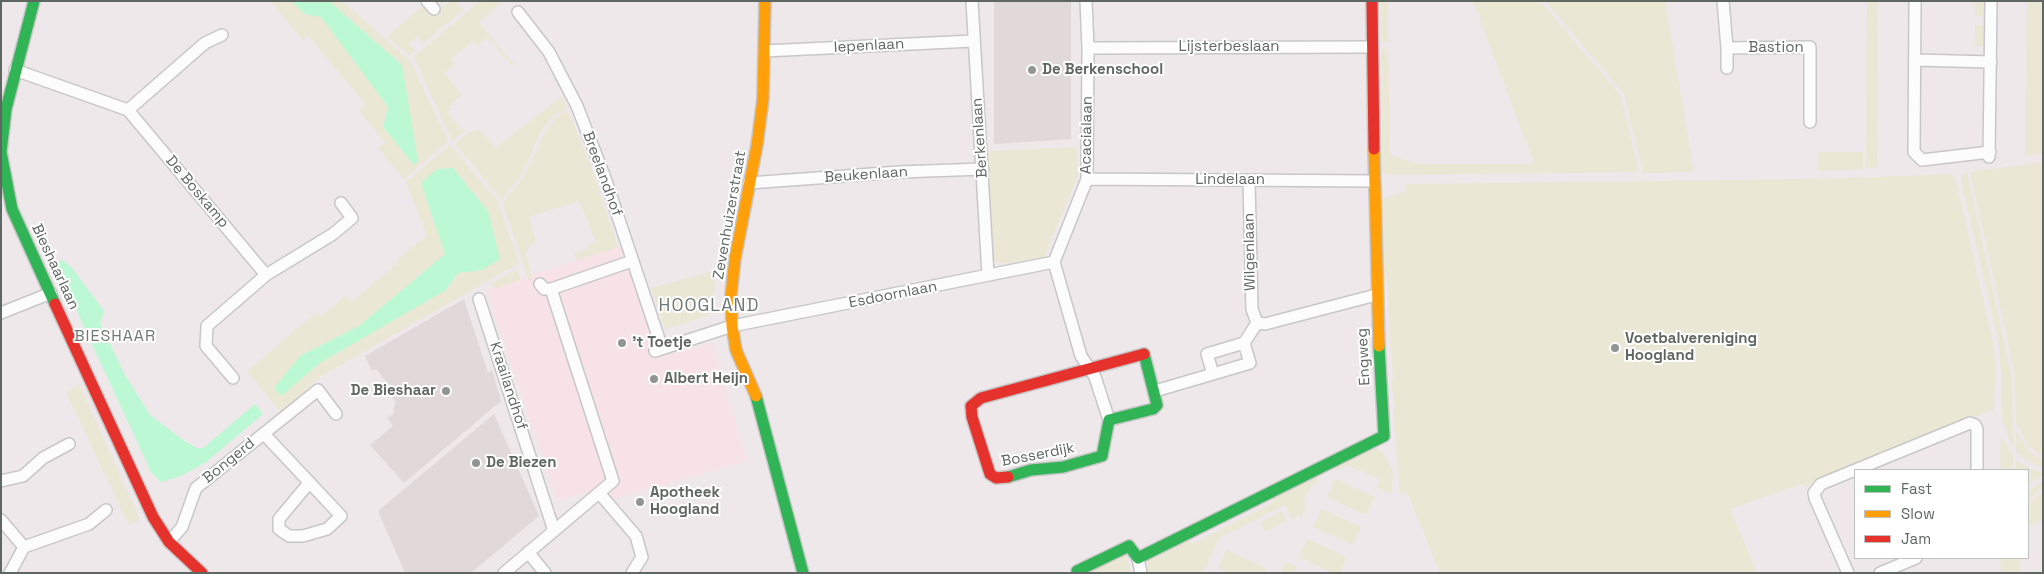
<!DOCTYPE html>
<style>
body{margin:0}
#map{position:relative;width:2044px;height:574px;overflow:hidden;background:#eee8ea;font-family:"Space Grotesk",sans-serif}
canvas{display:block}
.frame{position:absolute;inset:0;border:2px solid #5e6762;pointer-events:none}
.legend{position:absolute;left:1854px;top:469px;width:175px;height:90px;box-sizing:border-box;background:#fff;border:1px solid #bfc2c0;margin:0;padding:6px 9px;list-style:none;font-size:15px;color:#5e6762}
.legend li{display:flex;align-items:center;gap:10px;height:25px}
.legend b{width:25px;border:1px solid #bfc2c0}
</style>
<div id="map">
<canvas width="2044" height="574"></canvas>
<div class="frame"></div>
<ul class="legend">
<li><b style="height:6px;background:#30b455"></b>Fast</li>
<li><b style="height:6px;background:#ff9f0a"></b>Slow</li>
<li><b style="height:6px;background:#e5322d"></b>Jam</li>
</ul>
</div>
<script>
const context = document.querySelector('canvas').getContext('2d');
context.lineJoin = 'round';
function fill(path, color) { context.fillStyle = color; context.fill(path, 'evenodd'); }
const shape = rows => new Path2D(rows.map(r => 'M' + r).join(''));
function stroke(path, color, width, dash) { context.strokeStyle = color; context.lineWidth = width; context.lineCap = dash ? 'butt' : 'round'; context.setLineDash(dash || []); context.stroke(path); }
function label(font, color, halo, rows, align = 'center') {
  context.font = font + ' "Space Grotesk",sans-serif'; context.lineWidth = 4; context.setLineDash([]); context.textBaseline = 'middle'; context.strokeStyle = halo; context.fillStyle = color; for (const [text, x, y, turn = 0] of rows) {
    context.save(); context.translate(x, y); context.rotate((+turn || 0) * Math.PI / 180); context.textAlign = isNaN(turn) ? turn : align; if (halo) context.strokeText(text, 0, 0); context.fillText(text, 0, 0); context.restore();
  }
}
fill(shape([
 [622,246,658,358,712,343,747,461,600,503,589,491,557,501,486,290]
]), '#f7e2e8');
fill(shape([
 [994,1,1071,1,1071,139,994,144],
 [464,299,488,373,492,370,501,401,404,483,370,445,393,426,387,418,395,413,393,410,396,402,392,398,396,394,376,369,372,371,365,356],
 [494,414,539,516,471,573,405,573,378,511]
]), '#e0d8d9');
fill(shape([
 [270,1,292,1,304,14,321,16,388,107,383,127,414,165,411,122,402,65,329,1,342,1,411,62,448,141,404,179,378,148,385,142,359,111,366,105,308,36,303,40],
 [452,1,456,1,463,10,424,43,418,36,409,44,415,51,409,55,387,36,423,6,430,14],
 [480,1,502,1,479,23,514,64,512,66,488,37,477,46,473,41,451,59,455,64,444,73,462,95,449,106,451,109,447,112,459,127,465,131,452,141,414,57],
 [1380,1,1388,1,1388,43,1381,43],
 [1473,1,1540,1,1621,96,1639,172,1387,175,1382,172,1381,49,1388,49,1390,155,1418,164,1534,164],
 [1545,1,1665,1,1694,172,1643,173,1624,94],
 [1867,1,1878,1,1877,167,1866,168],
 [1975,1,1986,1,1986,16,1975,16],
 [2027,1,2043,1,2043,153,2025,156],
 [1975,25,1986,25,1986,46,1975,46],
 [562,96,567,108,554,116,543,128,520,178,501,199,455,144,469,132,480,130,495,148],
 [568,111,590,164,618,247,577,260,574,253,589,249,588,245,596,242,579,201,529,217,536,242,529,246,526,254,532,279,529,280,502,202,521,181,547,129,560,114],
 [450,145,497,200,519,263,323,375,281,412,247,371,316,313,320,317,346,296,352,302,398,263,397,260,427,235,406,182],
 [453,168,488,211,482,270,458,273,449,288,320,363,281,396,275,388,300,356,359,326,445,254],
 [1076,147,1078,176,1044,257,1004,264,995,261,992,255,987,151],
 [1818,152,1863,152,1863,169,1818,171],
 [2043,162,2043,456,2029,447,2016,423,2014,369,1970,172],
 [1967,172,2012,379,2013,448,2002,421,2001,373,1998,340,1961,181,1962,175],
 [1951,174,1955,177,1993,343,1996,365,1994,409,1806,487,1804,483,1730,509,1757,573,1440,573,1407,492,1400,494,1393,411,1395,408,1391,381,1393,380,1387,282,1383,282,1382,199,1406,191,1405,184,1813,179],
 [517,269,520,280,494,289,492,283],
 [717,270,710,315,665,329,651,288],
 [79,384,140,520,129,525,66,393],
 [2016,432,2030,452,2043,460,2043,468,2026,460,2016,452],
 [2001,435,2013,457,2013,470,2000,470],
 [1365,448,1378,449,1386,457,1393,473,1391,494,1377,488,1380,479,1347,465,1341,470,1330,465],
 [2016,460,2028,468,2043,473,2043,476,2028,484,2028,470,2016,470],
 [1324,468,1315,486,1311,485,1303,502,1307,504,1301,518,1297,515,1293,521,1285,505,1219,538,1203,573,1148,573,1148,558,1188,536,1192,544,1273,503,1270,496],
 [1335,479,1375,497,1366,515,1327,497],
 [2043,481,2043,488,2028,500,2028,491],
 [2043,491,2043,519,2028,527,2028,505],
 [1321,509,1361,527,1353,545,1313,527],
 [1282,511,1287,521,1265,532,1260,522],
 [1307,539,1347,557,1340,573,1334,573,1299,557],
 [1226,550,1266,568,1264,573,1228,573,1218,568],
 [1125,552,1131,573,1089,573],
 [2000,558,2019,558,2021,573,2001,573],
 [1285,561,1297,567,1295,571,1298,573,1280,573]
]), '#ebe7d5');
fill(shape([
 [292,1,329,1,402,65,418,161,414,165,383,127,388,107,321,17,304,14],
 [453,168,488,211,500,259,482,270,458,273,446,290,320,363,281,396,274,388,300,356,359,326,445,254,421,183,437,169],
 [62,260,72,268,104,311,100,323,125,375,150,415,186,442,197,448,203,448,255,404,263,414,206,462,181,476,161,482,151,472,84,327,58,266,57,262]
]), '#bcf8d4');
const street = shape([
 [427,1,434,9],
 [972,1,988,275],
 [1723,1,1727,48,1810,47,1810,122],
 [1915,1,1914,152,1922,160,1990,152],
 [518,12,549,52,577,106,605,178,662,348],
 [1088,48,1371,47],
 [764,51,973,41],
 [1915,60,1991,62],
 [1727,68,1727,48],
 [15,70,128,110,266,275],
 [128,110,205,43,222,35],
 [1989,157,1991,1],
 [1087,179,1374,181],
 [1249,180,1252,309,1257,323,1265,324,1376,295],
 [749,183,899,172,983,169],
 [1054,262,1087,179,1088,48,1086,1],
 [1054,262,1081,356,1095,377,1109,420],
 [540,284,544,289,551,289],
 [479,299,554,531],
 [1,313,51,293],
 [655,351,732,326,1054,262],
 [1213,374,1250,363,1244,343],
 [233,378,206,346,207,326,266,275,333,234,352,218,341,203],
 [1155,391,1213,374,1207,354,1244,343,1257,323],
 [264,434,341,516,327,529,303,536,289,536,279,529,279,519,309,483],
 [1,481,23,476,43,458,69,444],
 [600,494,636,536,642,557,632,573],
 [1,520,24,547],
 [169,542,182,527,196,488,318,390,336,414],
 [528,552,545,573],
 [1138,558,1141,573],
 [10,573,24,547,89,524,106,510],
 [504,573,613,481,551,289,632,261],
 [1848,573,1815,498,1814,493,1821,484,1970,423,1975,425,1977,429,1977,470],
 [1880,573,1916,558]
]);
const fast = shape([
 [34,1,6,109,1,152,12,209,55,304],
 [756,396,803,573],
 [1008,477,1031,470,1063,467,1102,456,1109,420,1153,409,1157,405,1144,354],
 [1078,573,1077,571,1129,546,1138,558,1384,436,1379,346]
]);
const slow = shape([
 [1374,149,1379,346],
 [756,396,736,350,732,326,731,295,735,259,757,145,763,99,765,1]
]);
const jam = shape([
 [1372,1,1374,149],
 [55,304,153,517,169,542,202,573],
 [1008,477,996,478,990,474,972,417,971,406,981,398,1144,354]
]);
stroke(street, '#c8c7c8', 14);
stroke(fast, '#c7c6c7', 14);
stroke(slow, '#c7c6c7', 14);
stroke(jam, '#c7c6c7', 14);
stroke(street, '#fcfcfc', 11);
stroke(fast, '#30b455', 11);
stroke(slow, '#ff9f0a', 11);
stroke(jam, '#e5322d', 11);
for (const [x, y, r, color] of [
 [1032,70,5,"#909492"],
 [622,343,5,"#909492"],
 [1615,348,5,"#909492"],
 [654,379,5,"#909492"],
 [446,391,5,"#909492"],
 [476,463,5,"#909492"],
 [640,502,5,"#909492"]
]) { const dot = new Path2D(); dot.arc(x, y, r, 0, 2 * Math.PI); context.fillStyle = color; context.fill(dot); stroke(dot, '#fff', 2); }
label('15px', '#5e6762', '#fff', [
 ["Iepenlaan",869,46,-3],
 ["Lijsterbeslaan",1229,47],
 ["Bastion",1776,48],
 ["Acacialaan",1087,135,-89],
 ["Berkenlaan",980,138,-94],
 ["Breelandhof",602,174,70],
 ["Beukenlaan",866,175,-4],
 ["Lindelaan",1230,180],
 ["De Boskamp",197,192,50],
 ["Zevenhuizerstraat",730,215,-80],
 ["Wilgenlaan",1250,252,-91],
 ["Bieshaarlaan",55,267,65],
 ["Esdoornlaan",893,295,-11],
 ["Engweg",1364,357,-93],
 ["Kraailandhof",508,386,72],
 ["Bosserdijk",1038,455,-11],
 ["Bongerd",229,461,-39]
]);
label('bold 15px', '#5e6762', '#fff', [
 ["De Berkenschool",1042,70],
 ["Voetbalvereniging",1625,339],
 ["Hoogland",1625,356],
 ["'t Toetje",632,343],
 ["Albert Heijn",664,379],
 ["De Bieshaar",436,391,"right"],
 ["De Biezen",486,463],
 ["Apotheek",650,493],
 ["Hoogland",650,510]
], 'left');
context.letterSpacing = '1px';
label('16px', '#6f7973', '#fff', [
 ["BIESHAAR",115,337]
]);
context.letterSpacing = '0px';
context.letterSpacing = '1px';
label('18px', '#6f7973', '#fff', [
 ["HOOGLAND",709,306]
]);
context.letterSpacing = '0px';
</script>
